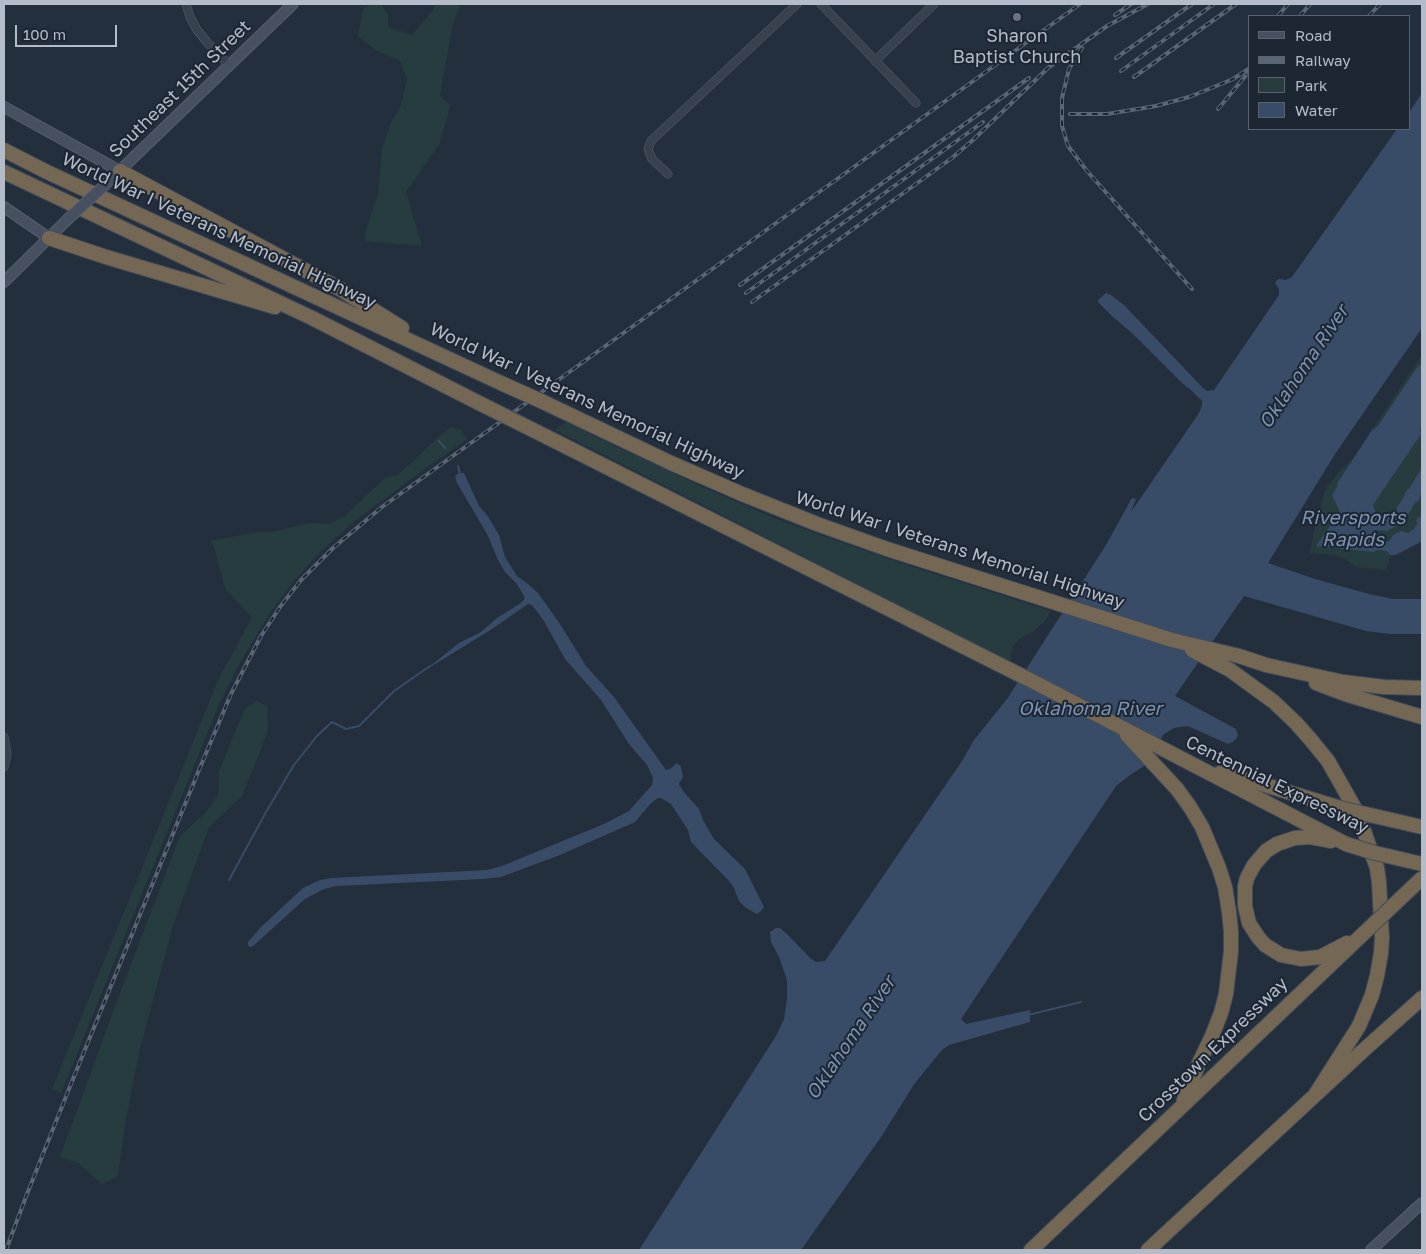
<!DOCTYPE html>
<style>
body{margin:0}
#map{position:relative;width:1426px;height:1254px;overflow:hidden;background:#242f3e;font-family:"Golos Text",sans-serif}
canvas{display:block}
.frame{position:absolute;inset:0;border:5px solid #b4bcc9;pointer-events:none}
.legend{position:absolute;left:1248px;top:15px;width:162px;height:115px;box-sizing:border-box;background:#1d2633;border:1px solid #59626f;margin:0;padding:6px 9px;list-style:none;font-size:15px;color:#b4bcc9}
.legend li{display:flex;align-items:center;gap:10px;height:25px}
.legend b{width:25px;border:1px solid #59626f}
.scale{position:absolute;left:15px;top:25px;width:102px;height:22px;box-sizing:border-box;border:2px solid #b4bcc9;border-top:0;padding-left:6px;font-size:15px;line-height:18px;white-space:nowrap;color:#b4bcc9;-webkit-text-stroke:4px #1d2633;paint-order:stroke}
</style>
<div id="map">
<canvas width="1426" height="1254"></canvas>
<div class="frame"></div>
<ul class="legend">
<li><b style="height:6px;background:#465061"></b>Road</li>
<li><b style="height:6px;background:#5a6575"></b>Railway</li>
<li><b style="height:14px;background:#263c3f"></b>Park</li>
<li><b style="height:14px;background:#394c67"></b>Water</li>
</ul>
<div class="scale">100 m</div>
</div>
<script>
const context = document.querySelector('canvas').getContext('2d');
context.lineJoin = 'round';
function fill(path, color) { context.fillStyle = color; context.fill(path, 'evenodd'); }
const shape = rows => new Path2D(rows.map(r => 'M' + r).join(''));
function stroke(path, color, width, dash) { context.strokeStyle = color; context.lineWidth = width; context.lineCap = dash ? 'butt' : 'round'; context.setLineDash(dash || []); context.stroke(path); }
function label(font, color, halo, rows, align = 'center') {
  context.font = font + ' "Golos Text",sans-serif'; context.lineWidth = 4; context.setLineDash([]); context.textBaseline = 'middle'; context.strokeStyle = halo; context.fillStyle = color; for (const [text, x, y, turn = 0] of rows) {
    context.save(); context.translate(x, y); context.rotate((+turn || 0) * Math.PI / 180); context.textAlign = isNaN(turn) ? turn : align; if (halo) context.strokeText(text, 0, 0); context.fillText(text, 0, 0); context.restore();
  }
}
fill(shape([
 [371,4,381,4,388,15,388,27,412,35,433,10,435,4,460,4,452,29,440,95,450,106,440,143,406,192,422,246,365,241,366,230,378,194,382,148,390,125,401,105,407,80,400,61,377,51,358,36,363,9],
 [1422,355,1422,542,1397,555,1391,555,1386,570,1357,567,1343,558,1335,555,1310,553,1313,536,1325,490,1338,473,1353,458],
 [566,422,615,446,712,491,774,518,834,540,907,565,1051,611,1044,622,1030,634,1019,639,1014,645,1011,653,1011,663,791,550,555,430],
 [450,428,461,429,467,439,419,473,356,520,320,552,293,582,270,613,241,661,220,702,61,1093,52,1089,219,678,252,617,225,589,214,547,210,541,257,532,273,532,309,523,329,524,345,516,385,478,397,475,409,465,442,434],
 [257,701,267,706,268,730,259,755,242,796,209,827,173,926,140,1048,126,1119,118,1176,102,1184,78,1163,60,1157,114,1009,180,836,206,812,218,795,219,771,238,725,246,708]
]), '#263c3f');
fill(shape([
 [1422,93,1422,328,1335,454,1268,563,1315,579,1369,594,1393,599,1422,599,1422,634,1390,634,1366,631,1244,596,1175,696,1236,729,1238,735,1237,738,1233,742,1228,744,1188,726,1174,728,1164,734,1144,766,1130,775,1116,786,961,1019,966,1024,1030,1010,1030,1022,949,1045,942,1050,915,1083,881,1137,801,1250,639,1250,776,1036,784,1019,787,999,787,980,779,957,771,942,770,932,776,928,780,928,786,933,811,959,816,962,825,961,962,761,974,740,1007,699,1106,545,1132,498,1136,499,1131,512,1199,413,1202,405,1202,400,1199,398,1193,392,1182,383,1132,333,1113,317,1098,302,1098,300,1106,293,1111,295,1124,305,1203,388,1207,391,1214,390,1279,295,1279,289,1275,283,1276,281,1279,279,1286,280,1292,277,1397,129,1410,129,1410,111],
 [1422,363,1422,425,1420,428,1421,434,1373,505,1378,520,1381,520,1393,514,1405,495,1404,494,1410,487,1422,468,1422,491,1419,500,1418,502,1416,501,1404,522,1387,531,1374,530,1381,537,1376,539,1377,541,1388,542,1391,539,1393,535,1401,531,1408,533,1413,530,1418,523,1416,521,1417,519,1422,515,1422,541,1395,555,1390,555,1387,551,1377,550,1374,552,1316,546,1340,512,1332,495,1340,483,1343,485,1377,435,1374,432,1416,369],
 [459,473,464,473,479,506,487,515,499,535,505,557,517,576,528,584,538,593,560,624,586,666,614,697,666,770,670,769,677,763,681,767,683,777,679,784,683,791,699,809,703,820,714,839,745,869,764,907,761,911,757,914,746,908,739,901,734,888,729,881,691,842,688,830,671,804,661,798,658,798,651,803,635,822,560,855,501,877,483,879,337,886,324,889,305,899,253,946,250,947,248,945,248,942,260,928,303,888,320,880,332,878,487,870,502,866,604,824,629,811,652,785,653,778,647,765,629,744,601,700,565,659,544,621,532,605,528,604,492,629,424,671,459,643,481,632,497,618,521,603,525,598,517,584,505,572,498,560,487,534,457,483,455,476]
]), '#394c67');
stroke(shape([
 [439,441,445,448],
 [458,466,460,474],
 [229,880,266,812,294,765,317,736,332,722,346,729,359,726,394,691,430,666],
 [1028,1015,1081,1002]
]), '#394c67', 2);
stroke(shape([
 [1341,493,1341,485,1375,433,1384,427]
]), '#394c67', 8);
const minor = shape([
 [186,4,190,17,197,30,207,42,229,65],
 [821,4,916,103],
 [875,61,934,4],
 [668,174,652,159,648,149,651,141,797,4],
 [4,737,7,753,4,767]
]);
const secondary = shape([
 [4,107,120,171],
 [107,183,293,4],
 [4,207,49,238],
 [4,282,68,219],
 [1371,1250,1422,1203]
]);
const motorway = shape([
 [4,150,47,172,503,384],
 [120,171,340,289,402,328],
 [4,172,312,318,479,403],
 [49,238,106,257,275,307],
 [541,401,671,463,742,494,817,524,887,549,1172,640,1239,656,1266,665,1343,682,1384,687,1422,688],
 [547,437,1032,681,1346,844],
 [1192,650,1230,670,1274,702,1296,723,1311,740,1328,761,1358,814,1377,868,1379,882,1382,938,1381,953,1377,976,1372,995,1359,1026,1315,1095],
 [1316,683,1345,694,1422,717],
 [1127,735,1177,789,1190,807,1202,827,1219,868,1225,887,1229,912,1231,931,1231,951,1226,994,1221,1013,1212,1036,1199,1063,1184,1100],
 [1220,773,1249,780,1327,804],
 [1331,841,1310,837,1295,838,1277,844,1266,851,1254,865,1247,878,1245,886,1245,906,1249,923,1258,937,1265,945,1281,955,1301,959,1320,957,1347,943],
 [1031,1250,1363,934],
 [1148,1250,1366,1048,1422,998]
]);
stroke(minor, '#565f6c', 9);
stroke(secondary, '#565f6c', 12);
stroke(motorway, '#434c59', 16);
stroke(minor, '#38414e', 8);
stroke(secondary, '#465061', 10);
stroke(motorway, '#746855', 14);
const rail = shape([
 [1115,15,1131,4],
 [1278,16,1288,4],
 [1300,16,1310,4],
 [1369,16,1380,4],
 [1082,48,1069,69,1062,98,1062,126,1068,146,1087,171,1192,289],
 [1116,58,1192,4],
 [1121,71,1214,4],
 [1134,77,1236,4],
 [1218,109,1247,74],
 [1070,114,1107,114,1156,106,1189,97,1209,89,1233,79,1250,68],
 [740,285,1029,78],
 [746,293,983,122],
 [752,302,952,158,974,139,1049,67,1066,55,1107,26,1148,4],
 [6,1250,27,1194,73,1079,199,770,231,694,261,636,280,607,301,580,333,548,382,507,1080,4]
]);
stroke(rail, '#5a6575', 4);
stroke(rail, '#1d2633', 2, [5.5]);
const secondaryBridge = shape([
 [68,219,107,183]
]);
const motorwayBridge = shape([
 [503,384,541,401],
 [479,403,547,437],
 [1327,804,1344,809,1422,827],
 [1346,844,1375,853,1422,864],
 [1363,934,1422,878]
]);
stroke(secondaryBridge, '#565f6c', 12, []);
stroke(motorwayBridge, '#434c59', 16, []);
stroke(secondaryBridge, '#465061', 10);
stroke(motorwayBridge, '#746855', 14);
for (const [x, y, r, color] of [
 [1017,17,5,"#6b7280"]
]) { const dot = new Path2D(); dot.arc(x, y, r, 0, 2 * Math.PI); context.fillStyle = color; context.fill(dot); stroke(dot, '#1d2633', 2); }
label('18px', '#b4bcc9', '#1d2633', [
 ["Sharon",1017,36],
 ["Baptist Church",1017,57]
]);
label('18px', '#b4bcc9', '#1d2633', [
 ["Southeast 15th Street",180,89,-44],
 ["World War I Veterans Memorial Highway",219,231,25],
 ["World War I Veterans Memorial Highway",587,401,25],
 ["World War I Veterans Memorial Highway",960,550,18],
 ["Centennial Expressway",1277,785,26],
 ["Crosstown Expressway",1213,1050,-44]
]);
label('italic 19px', '#7c92b1', '#1d2633', [
 ["Oklahoma River",1304,367,-56],
 ["Riversports",1353,518],
 ["Rapids",1353,540],
 ["Oklahoma River",1090,709],
 ["Oklahoma River",851,1038,-56]
]);
</script>
